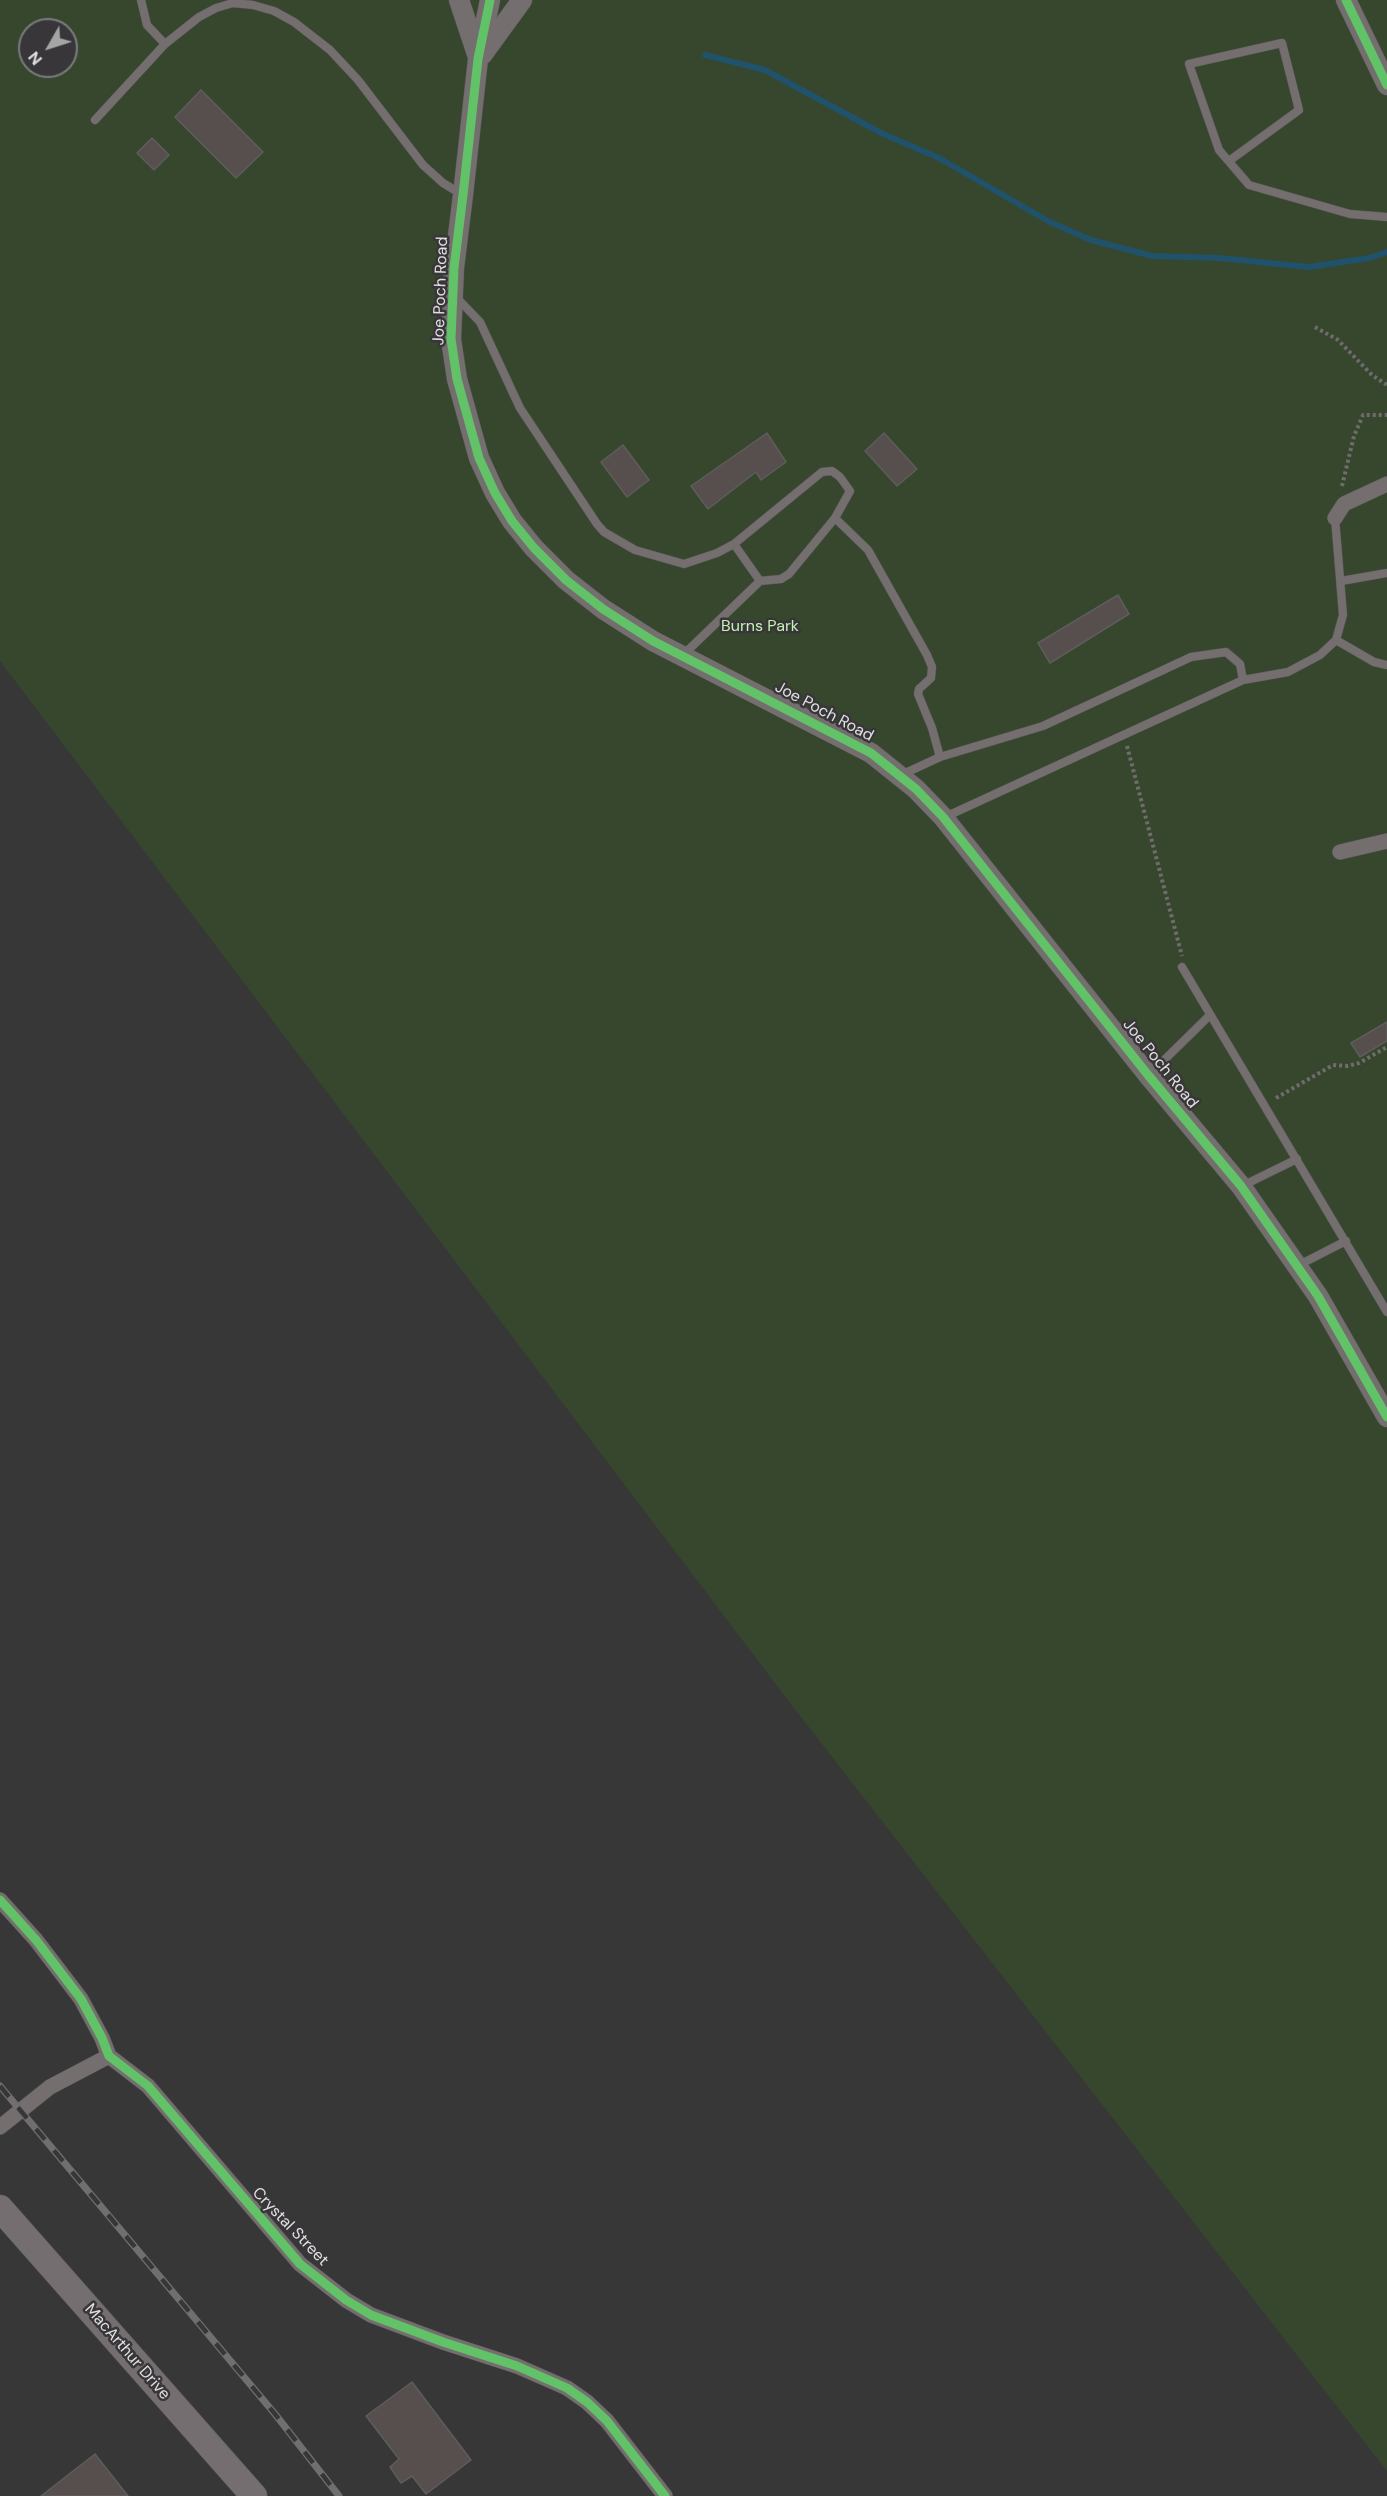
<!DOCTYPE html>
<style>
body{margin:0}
#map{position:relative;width:1387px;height:2496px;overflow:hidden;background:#373737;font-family:"DM Sans",sans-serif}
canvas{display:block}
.north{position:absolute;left:18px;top:18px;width:60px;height:60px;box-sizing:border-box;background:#383638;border:2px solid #7c7a7c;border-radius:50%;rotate:231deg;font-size:16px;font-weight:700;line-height:24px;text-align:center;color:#e1e0e1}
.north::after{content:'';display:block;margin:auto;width:21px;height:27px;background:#a6a5a6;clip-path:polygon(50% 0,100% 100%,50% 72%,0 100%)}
</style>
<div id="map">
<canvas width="1387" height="2496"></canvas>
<div class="north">N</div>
</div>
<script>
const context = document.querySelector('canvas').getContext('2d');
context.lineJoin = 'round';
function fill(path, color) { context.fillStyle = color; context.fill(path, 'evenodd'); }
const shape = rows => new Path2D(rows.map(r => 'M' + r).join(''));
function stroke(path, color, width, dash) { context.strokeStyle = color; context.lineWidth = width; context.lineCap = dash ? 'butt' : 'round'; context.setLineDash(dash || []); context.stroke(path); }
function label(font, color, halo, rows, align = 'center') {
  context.font = font + ' "DM Sans",sans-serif'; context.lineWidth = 5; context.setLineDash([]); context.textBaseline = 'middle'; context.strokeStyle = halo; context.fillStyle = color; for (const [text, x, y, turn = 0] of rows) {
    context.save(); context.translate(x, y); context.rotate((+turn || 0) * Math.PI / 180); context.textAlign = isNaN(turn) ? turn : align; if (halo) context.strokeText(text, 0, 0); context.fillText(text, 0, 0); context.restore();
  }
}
fill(shape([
 [0,0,1387,0,1387,2471,787,1699,0,661],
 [30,30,66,30,66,66,30,66]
]), '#36472e');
stroke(shape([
 [705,55,765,70,881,133,939,158,1048,221,1091,240,1152,256,1219,258,1309,267,1369,258,1387,252]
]), '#20526b', 6);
const building = shape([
 [201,90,263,152,236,178,175,117,201,90],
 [152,138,169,155,154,170,137,153,152,138],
 [767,433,786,462,761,480,756,472,708,509,691,486,767,433],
 [884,433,917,469,897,486,865,451,884,433],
 [623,445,649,480,627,497,601,462,623,445],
 [1118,595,1129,614,1050,663,1038,643,1118,595],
 [1387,1022,1387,1041,1360,1057,1351,1043,1387,1022],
 [412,2382,471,2460,426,2494,412,2476,401,2483,390,2467,399,2459,366,2416,412,2382],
 [95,2454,128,2496,41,2496,95,2454]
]);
fill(building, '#574e4e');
stroke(building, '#5e5d5c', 1.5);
const service = shape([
 [141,0,147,25,165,44],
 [95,120,165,44,199,17,216,8,233,3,253,5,274,11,294,22,330,50,358,80,423,165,443,183,461,194],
 [1229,161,1299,110,1282,43,1189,64,1219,150,1249,185,1350,214,1387,217],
 [456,297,480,322,520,408,597,524,604,532,635,550,684,564,717,553,734,544,822,472,832,471,840,477,850,491,835,518,789,574,781,579,760,581],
 [835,518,868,550,927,655,932,667,931,678,919,689,918,694,932,728,940,757],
 [1341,581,1387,573],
 [1336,640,1374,662,1387,665],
 [683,655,760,581,734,544],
 [901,775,940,757,1043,726,1191,657,1226,652,1240,664,1243,680],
 [945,817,1243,680,1288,672,1320,655,1336,640,1343,615,1335,518],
 [1182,967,1387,1312],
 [1149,1075,1210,1015],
 [1242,1186,1297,1159],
 [1299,1265,1346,1241]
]);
const minor = shape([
 [1335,518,1344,504,1387,484],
 [1340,852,1387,841],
 [0,1900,36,1940,81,1999,102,2038,109,2056,148,2086,300,2264,346,2300,371,2315,443,2342,517,2366,567,2388,587,2402,607,2421,665,2496],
 [0,2127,50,2087,109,2056]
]);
const tertiary = shape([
 [459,0,478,57],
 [490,0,478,59,463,195,454,268,451,339,457,379,479,458,495,493,512,521,534,548,566,580,603,609,653,641,871,753,916,789,943,817,1148,1075,1241,1186,1318,1296,1387,1417],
 [1346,0,1387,85],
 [482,55,522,0]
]);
const primary = shape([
 [0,2208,254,2496]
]);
stroke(service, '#565556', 9);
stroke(minor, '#565556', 16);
stroke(tertiary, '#565556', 21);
stroke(primary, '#565556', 27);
stroke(shape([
 [1315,327,1338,340,1372,375,1387,385],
 [1342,486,1354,436,1363,415,1387,415],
 [1127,746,1182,956],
 [1276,1098,1333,1065,1348,1066,1359,1063,1387,1047]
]), '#706c6d', 4, [3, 3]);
stroke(service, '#746e6f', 8);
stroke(minor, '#746e6f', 15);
stroke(tertiary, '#746e6f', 20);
stroke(primary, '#756e70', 26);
const rail = shape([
 [0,2086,275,2414,339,2496]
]);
stroke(rail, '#706e6e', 7);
stroke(rail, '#383638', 4.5, [14]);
stroke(shape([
 [490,0,478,59,463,195,454,268,451,339,457,379,479,458,495,493,512,521,534,548,566,580,603,609,653,641,871,753,916,789,943,817,1148,1075,1241,1186,1318,1296,1387,1417],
 [1346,0,1387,85],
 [0,1900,36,1940,81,1999,102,2038,109,2056,148,2086,300,2264,346,2300,371,2315,443,2342,517,2366,567,2388,587,2402,607,2421,665,2496]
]), '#61c268', 9);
label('16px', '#e1e0e1', '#383638', [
 ["Joe Poch Road",441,291,-88],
 ["Joe Poch Road",824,712,28],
 ["Joe Poch Road",1160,1064,51],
 ["Crystal Street",290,2227,46],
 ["MacArthur Drive",127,2352,49]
]);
label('16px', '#c4f2af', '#383638', [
 ["Burns Park",760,627]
]);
</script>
